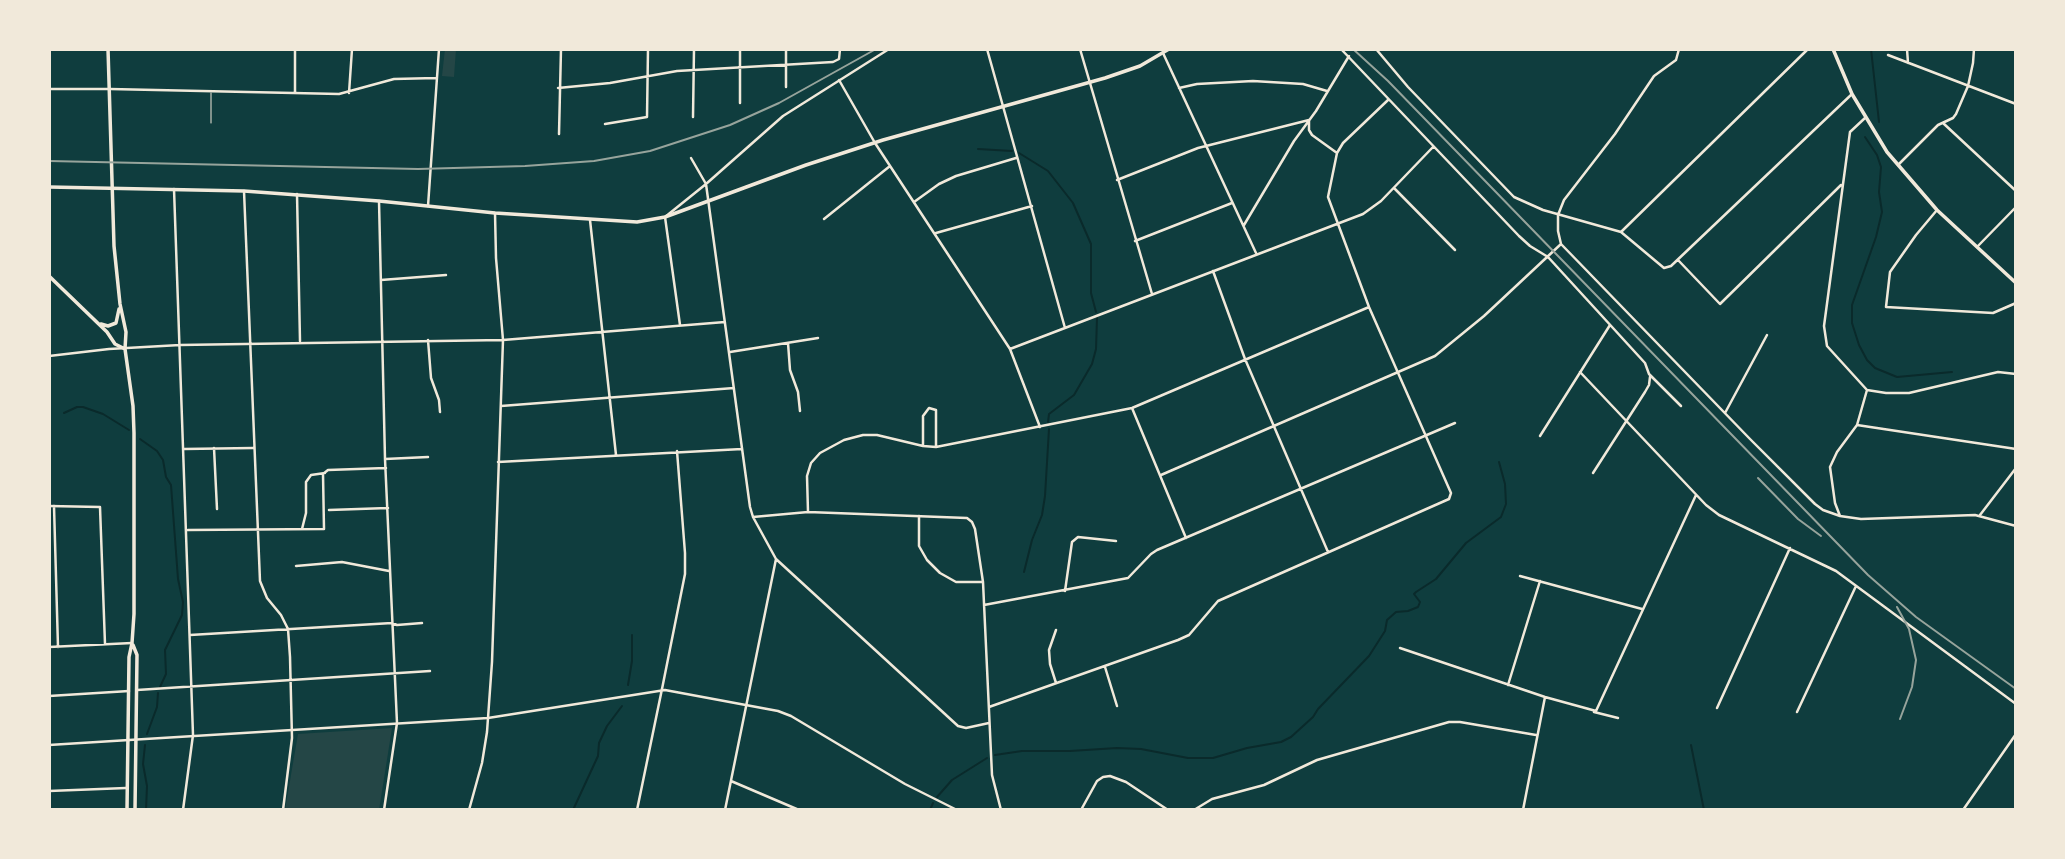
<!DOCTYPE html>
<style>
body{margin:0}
#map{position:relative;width:2065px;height:859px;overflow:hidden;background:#0f3d3e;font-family:"Roboto Condensed",sans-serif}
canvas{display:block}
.frame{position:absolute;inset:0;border:51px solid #f1e9da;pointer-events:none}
</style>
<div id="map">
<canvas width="2065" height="859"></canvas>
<div class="frame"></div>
</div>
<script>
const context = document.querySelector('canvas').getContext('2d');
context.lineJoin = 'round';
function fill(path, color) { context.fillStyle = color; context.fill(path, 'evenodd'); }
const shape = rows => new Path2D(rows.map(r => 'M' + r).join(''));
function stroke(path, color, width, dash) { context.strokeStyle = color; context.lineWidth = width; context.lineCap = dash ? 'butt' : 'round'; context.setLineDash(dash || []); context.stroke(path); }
fill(shape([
 [445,49,456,49,454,77,442,76],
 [392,728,379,810,285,810,298,734]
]), '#244646');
stroke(shape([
 [1871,49,1879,122],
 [1865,137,1877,155,1881,167,1879,192,1882,212,1876,237,1852,305,1852,323,1859,345,1867,360,1875,368,1897,377,1952,372],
 [978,149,1012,151],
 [1019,153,1048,171,1073,203,1091,244,1091,293,1096,312],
 [64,413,77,407,83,407,103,414,129,430],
 [1048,422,1049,414,1074,395,1092,364,1096,349,1097,318],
 [140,439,157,451,163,460,166,477,171,485,178,579,183,602,182,615,165,650,166,674,160,687],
 [1024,572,1032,540,1042,515,1045,496,1049,429],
 [628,685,632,661,632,635],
 [147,734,157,707,158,693],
 [145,745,143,764,147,786,146,810],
 [1691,745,1704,810],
 [995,755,1022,751,1070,751,1117,748,1141,749,1188,758,1213,758,1247,748,1281,742,1291,737,1313,717,1318,709,1369,656,1385,631,1387,620,1396,612,1408,611,1418,607,1420,602,1414,594,1416,592,1436,579,1466,543,1501,517,1506,504,1505,484,1499,462],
 [937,797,952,780,987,758],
 [573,810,598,756,599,743,607,726,622,706],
 [930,810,933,803]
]), '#0a2a2b', 2);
stroke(shape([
 [211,93,211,123]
]), '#f1e9da', 1);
stroke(shape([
 [295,49,295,93],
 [987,49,1065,328],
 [1080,49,1152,294],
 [1341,49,1519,236,1530,246,1548,257,1645,363,1649,374,1681,406],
 [1376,49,1408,87,1514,197,1543,210,1621,232,1664,268,1671,266,1852,94],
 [1679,49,1676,60,1654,76,1615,134,1564,200,1558,215,1558,231,1561,244,1750,439,1815,504,1823,510,1840,516,1861,519,1975,515,2016,526],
 [1907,49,1908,63],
 [1163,53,1256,253],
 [1888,55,2016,104],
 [839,80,875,143,1010,349,1040,427],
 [786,87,786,49],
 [558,88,610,83,677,71,833,62,839,59,840,49],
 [1179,88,1197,84,1253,81,1303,84,1327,91],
 [110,89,339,94,394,79,436,78],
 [349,93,352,49],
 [740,103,740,49],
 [693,117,694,49],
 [1865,118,1850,132,1824,326,1827,346,1867,390],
 [1943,123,2016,191],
 [605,124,647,117,648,49],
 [559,134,561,49],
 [691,158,706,184,750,507,753,517,776,559,725,810],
 [1898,165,1938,125,1953,118,1956,114,1968,86,1973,63,1974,49],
 [1117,180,1198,148,1309,120,1309,130,1312,135,1337,153],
 [1394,188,1455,250],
 [174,189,193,735,183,810],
 [244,191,260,581,267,598,281,615,288,629,290,657,292,738,283,810],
 [297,194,300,341],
 [379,201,385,459,397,723,384,810],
 [914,202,939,184,956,176,1016,158],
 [428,206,439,49],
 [1937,210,1916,235,1890,272,1886,307,1993,313,2016,303],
 [824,219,890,166],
 [590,220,616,455],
 [1244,225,1294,141,1316,111,1349,56],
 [1621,232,1808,49],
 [936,233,1032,206],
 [1135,241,1232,203],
 [1977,247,2016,207],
 [1678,260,1720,304,1841,185],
 [1213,271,1245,359,1328,552],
 [381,280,446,275],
 [680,325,665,217,706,184,783,116,889,49],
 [428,340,431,378,439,400,440,412],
 [788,343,790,370,798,392,800,411],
 [1010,349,1363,214,1381,201,1433,147],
 [730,352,818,338],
 [49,356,109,349,180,345,503,340,725,322],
 [1580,372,1706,505,1719,515,1836,571,2016,704],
 [1867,390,1886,393,1909,393,1998,372,2016,374],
 [501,406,734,388],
 [1132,408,1186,538],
 [1725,413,1767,335],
 [1857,425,2016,449],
 [1540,436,1610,325],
 [923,446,923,416,929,408,936,410,936,446],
 [214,448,217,509],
 [184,449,253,448],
 [385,459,428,457],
 [498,462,742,449],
 [1593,473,1645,392,1649,385,1650,377],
 [1161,475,1435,356,1484,316,1561,244],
 [49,506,100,507,105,644],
 [54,506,58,647],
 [329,510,388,508],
 [808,512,807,476,811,463,820,453,844,440,863,435,877,435,923,446,936,447,1132,408,1369,307],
 [1980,515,2016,468],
 [919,516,919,546,927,560,940,573,956,582,982,582],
 [1840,516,1835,503,1830,467,1837,452,1857,425,1867,390],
 [753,517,808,512,967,518,972,522,975,529,983,582,992,775,1001,810],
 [302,529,306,513,306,482,311,475,325,473],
 [188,530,324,529,323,474,328,470,386,468],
 [776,559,958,726,966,728,989,723],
 [296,566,342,562,389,571],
 [1520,576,1642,609],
 [1065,591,1072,542,1078,537,1116,541],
 [984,605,1128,578,1151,554,1157,550,1455,423],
 [190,635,392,623,397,625,422,623],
 [49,647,132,643],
 [1400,648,1545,697,1596,711,1696,495],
 [1105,667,1117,706],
 [1056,683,1050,664,1049,650,1056,630],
 [1508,685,1540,581],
 [662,689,685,574,685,553,677,451],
 [137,690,430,671],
 [49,696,129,691],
 [989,707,1178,640,1189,635,1218,601,1449,499,1451,493,1369,307,1328,197,1337,153,1343,143,1388,100],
 [1717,708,1790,548],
 [1594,712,1618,718],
 [1797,712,1856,586],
 [49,745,129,740],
 [731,781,799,810],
 [49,791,126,788],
 [469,810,482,763,487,732,492,662,503,340,496,258,495,213],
 [1081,810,1097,781,1103,777,1110,776,1126,782,1168,810],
 [1194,810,1212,799,1264,785,1317,760,1449,722,1460,722,1536,735],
 [1523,810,1545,697],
 [1963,810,2016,734]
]), '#f1e9da', 2.5);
stroke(shape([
 [49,89,109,89],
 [129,740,488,718,665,690,778,711,791,716,905,784,957,810],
 [637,810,662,689]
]), '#f1e9da', 2.5);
stroke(shape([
 [49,187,244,191,379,201,495,213,637,222,665,217,806,165,883,140,1105,78,1140,66,1169,49]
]), '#f1e9da', 3.5);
stroke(shape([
 [108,49,114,246,120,304,126,332,125,349,133,406,134,433,134,614,132,643,129,657,127,810],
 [1833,49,1852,94,1887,152,1937,210,2016,283],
 [49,276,107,332,115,344,125,349],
 [101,324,108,326,116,323,119,309],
 [133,645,137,655,135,810]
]), '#f1e9da', 3.5);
stroke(shape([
 [1353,49,1388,81,1868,575,1916,617,2016,689],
 [49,161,418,169,525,166,594,161,650,151,730,125,779,103,876,49],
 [1758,478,1798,519,1821,536],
 [1897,607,1909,629,1916,660,1912,687,1900,719]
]), '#97a49c', 2);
</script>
